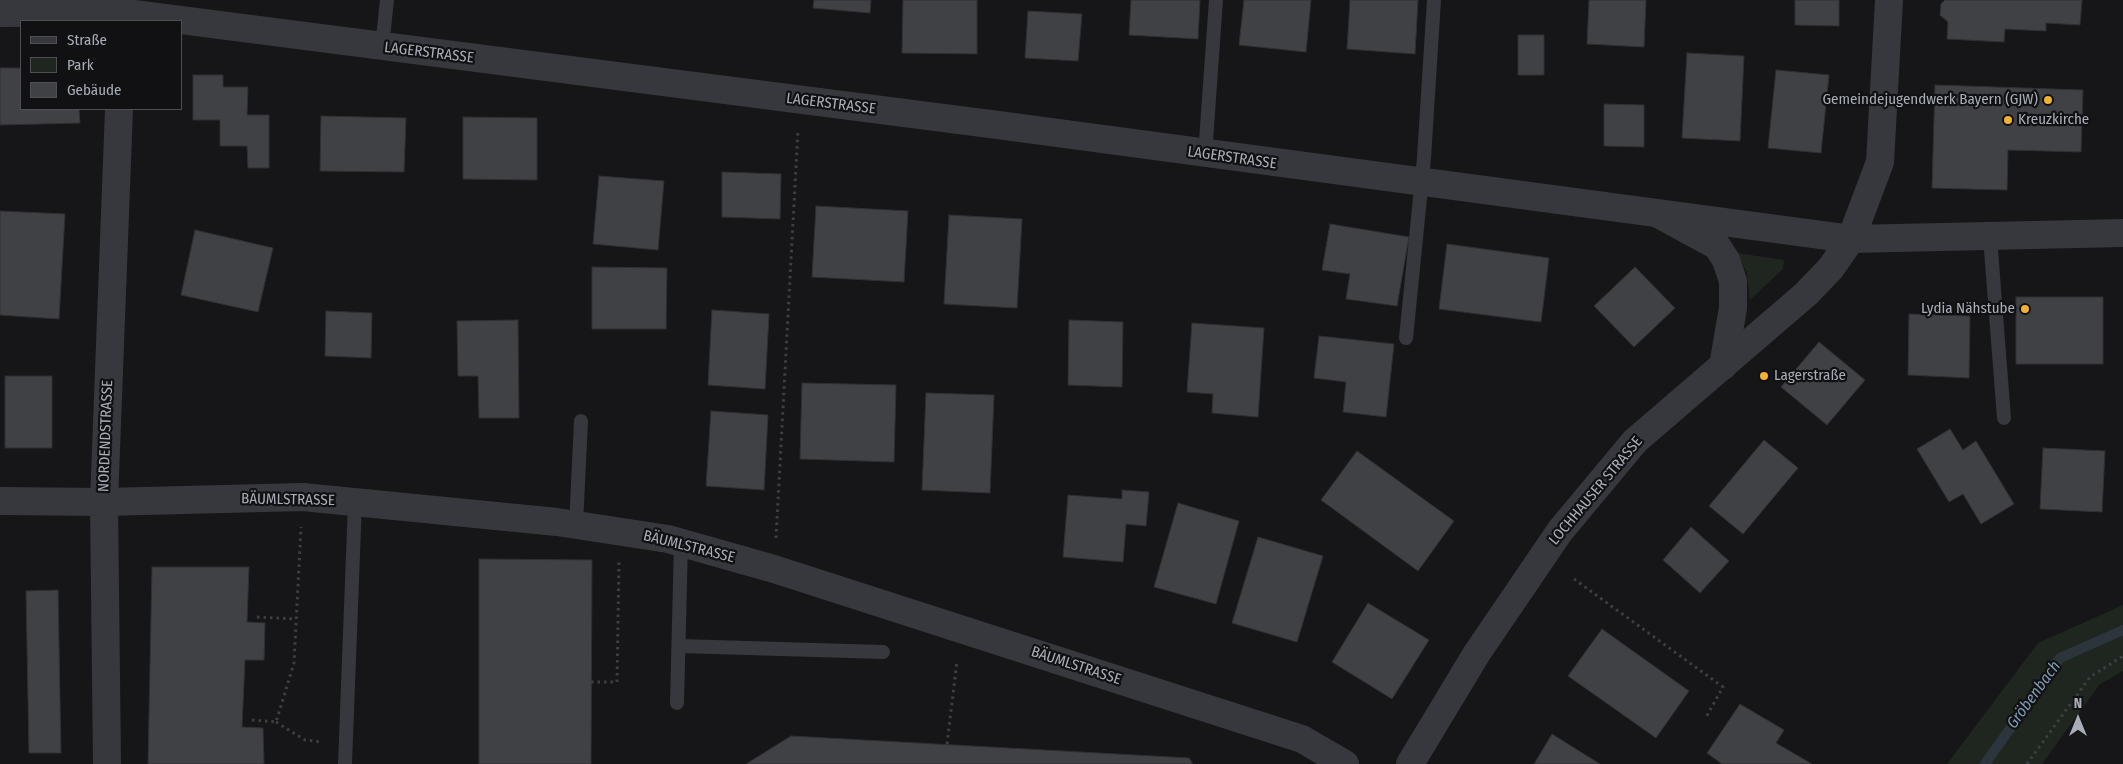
<!DOCTYPE html>
<meta charset="utf-8">
<style>
body{margin:0}
#map{position:relative;width:2123px;height:764px;overflow:hidden;background:#161618;font-family:"Fira Sans Condensed",sans-serif}
canvas{display:block}
.legend{position:absolute;left:20px;top:20px;width:162px;height:90px;box-sizing:border-box;background:#111113;border:1px solid #4d4f55;margin:0;padding:6px 9px;list-style:none;font-size:15px;color:#a8adb8}
.legend li{display:flex;align-items:center;gap:10px;height:25px}
.legend b{width:25px;border:1px solid #4d4f55}
.north{position:absolute;left:2053px;top:694px;width:50px;height:50px;-webkit-text-stroke:4px #111113;paint-order:stroke;rotate:0deg;font-size:14px;font-weight:700;line-height:20px;text-align:center;color:#a8adb8}
.north::after{content:'';display:block;margin:auto;width:18px;height:22px;background:#a8adb8;clip-path:polygon(50% 0,100% 100%,50% 72%,0 100%)}
</style>
<div id="map">
<canvas width="2123" height="764"></canvas>
<ul class="legend">
<li><b style="height:6px;background:#37383d"></b>Straße</li>
<li><b style="height:14px;background:#1e261f"></b>Park</li>
<li><b style="height:14px;background:#404145"></b>Gebäude</li>
</ul>
<div class="north">N</div>
</div>
<script>
const context = document.querySelector('canvas').getContext('2d');
context.lineJoin = 'round';
function fill(path, color) { context.fillStyle = color; context.fill(path, 'evenodd'); }
const shape = rows => new Path2D(rows.map(r => 'M' + r).join(''));
function stroke(path, color, width, dash) { context.strokeStyle = color; context.lineWidth = width; context.lineCap = dash ? 'butt' : 'round'; context.setLineDash(dash || []); context.stroke(path); }
function label(font, color, halo, rows, align = 'center') {
  context.font = font + ' "Fira Sans Condensed",sans-serif'; context.lineWidth = 4.5; context.setLineDash([]); context.textBaseline = 'middle'; context.strokeStyle = halo; context.fillStyle = color; for (const [text, x, y, turn = 0] of rows) {
    context.save(); context.translate(x, y); context.rotate((+turn || 0) * Math.PI / 180); context.textAlign = isNaN(turn) ? turn : align; if (halo) context.strokeText(text, 0, 0); context.fillText(text, 0, 0); context.restore();
  }
}
fill(shape([
 [1737,253,1784,260,1783,269,1750,300,1747,273],
 [2123,605,2123,671,2100,684,2042,764,1947,764,2038,643]
]), '#1e261f');
stroke(shape([
 [1985,764,2060,658,2123,630]
]), '#2c353c', 10);
const building = shape([
 [814,0,871,0,870,13,813,8,814,0],
 [903,0,977,0,977,54,902,53,903,0],
 [1131,0,1200,0,1198,39,1129,35,1131,0],
 [1244,0,1311,0,1306,52,1239,45,1244,0],
 [1350,0,1418,0,1415,54,1347,49,1350,0],
 [1589,0,1646,0,1644,47,1587,44,1589,0],
 [1795,0,1839,0,1839,26,1795,25,1795,0],
 [1945,0,2082,0,2080,25,2046,23,2046,31,2005,29,2004,42,1947,39,1948,22,1940,15,1941,4,1945,0],
 [1028,11,1082,14,1078,61,1025,58,1028,11],
 [1518,35,1544,35,1544,75,1518,75,1518,35],
 [1687,53,1744,56,1740,141,1682,138,1687,53],
 [0,68,21,68,21,109,79,109,80,123,0,125,0,68],
 [1776,70,1829,75,1821,153,1768,148,1776,70],
 [193,75,223,75,223,87,248,87,247,115,269,115,269,168,248,168,247,146,220,146,220,120,193,120,193,75],
 [1935,85,2083,90,2081,152,2008,150,2007,190,1932,188,1935,85],
 [1604,104,1644,105,1644,147,1604,146,1604,104],
 [321,116,406,118,404,172,320,171,321,116],
 [463,117,537,118,537,180,463,179,463,117],
 [722,172,781,174,780,219,722,217,722,172],
 [599,176,664,181,658,250,593,244,599,176],
 [816,206,908,211,904,282,812,277,816,206],
 [0,211,65,214,59,319,0,315,0,211],
 [949,215,1022,219,1017,308,944,304,949,215],
 [1330,224,1409,237,1397,306,1346,299,1350,274,1322,270,1330,224],
 [195,230,273,248,258,312,181,295,195,230],
 [1447,244,1549,258,1541,322,1439,309,1447,244],
 [592,267,667,268,666,329,592,329,592,267],
 [1635,267,1675,308,1634,347,1594,306,1635,267],
 [2016,297,2103,297,2103,364,2016,364,2016,297],
 [712,310,769,314,765,389,708,385,712,310],
 [326,311,372,313,371,358,325,356,326,311],
 [1909,314,1970,316,1969,378,1908,375,1909,314],
 [518,320,519,418,479,418,478,376,458,376,457,321,518,320],
 [1069,320,1123,322,1122,387,1068,385,1069,320],
 [1192,323,1264,328,1258,417,1212,413,1213,394,1187,392,1192,323],
 [1319,336,1394,344,1386,417,1343,412,1346,382,1314,378,1319,336],
 [1819,342,1865,380,1827,425,1781,387,1819,342],
 [5,376,52,376,52,448,5,448,5,376],
 [802,383,896,385,894,462,800,459,802,383],
 [926,393,994,395,990,493,922,490,926,393],
 [711,411,768,415,764,490,706,486,711,411],
 [1950,429,1963,450,1976,441,2014,504,1981,524,1963,494,1949,502,1917,449,1950,429],
 [1764,440,1798,468,1743,534,1709,506,1764,440],
 [2043,448,2105,451,2102,512,2040,509,2043,448],
 [1357,451,1454,521,1418,571,1321,500,1357,451],
 [1122,490,1149,492,1146,526,1126,524,1123,562,1063,557,1068,495,1122,499,1122,490],
 [1178,503,1239,521,1216,604,1154,587,1178,503],
 [1691,527,1729,561,1700,593,1663,560,1691,527],
 [1258,537,1323,556,1297,642,1232,623,1258,537],
 [479,559,592,560,591,764,479,764,479,559],
 [152,567,249,567,247,622,265,623,264,660,245,660,242,727,263,728,264,764,148,764,152,567],
 [58,590,61,753,29,753,26,591,58,590],
 [1368,603,1429,640,1392,699,1332,662,1368,603],
 [1602,629,1689,691,1656,738,1568,676,1602,629],
 [1740,704,1784,730,1776,743,1812,764,1722,764,1707,753,1740,704],
 [1552,734,1600,764,1534,764,1552,734],
 [791,736,1189,758,1193,764,746,764,791,736]
]);
fill(building, '#404145');
stroke(building, '#303034', 1);
stroke(shape([
 [776,538,798,130],
 [1574,579,1723,687,1705,719],
 [257,617,296,619],
 [591,682,617,682,619,562],
 [252,720,276,722,294,663,301,527],
 [276,722,305,740,322,742],
 [947,744,957,661],
 [2027,764,2090,677,2123,656]
]), '#3d3f44', 3, [2.5, 4]);
stroke(shape([
 [382,47,387,0],
 [1205,155,1216,0],
 [1990,237,2004,418],
 [1406,338,1424,158,1434,0],
 [576,525,581,421],
 [679,646,883,652],
 [677,703,681,543],
 [345,764,355,502]
]), '#37383d', 14);
stroke(shape([
 [1660,215,1717,246,1726,260,1733,281,1733,308,1723,366],
 [0,501,104,502,303,497,557,522,668,539,774,569,1302,739,1345,764],
 [107,764,104,502,119,109]
]), '#37383d', 28);
stroke(shape([
 [0,13,119,12,998,125,1851,239,2123,233],
 [1410,764,1477,653,1560,531,1635,441,1806,294,1831,268,1851,239,1880,162,1889,0]
]), '#37383d', 28);
for (const [x, y, r, color] of [
 [2048,100,5,"#f2b134"],
 [2008,120,5,"#f2b134"],
 [2025,309,5,"#f2b134"],
 [1764,376,5,"#f2b134"]
]) { const dot = new Path2D(); dot.arc(x, y, r, 0, 2 * Math.PI); context.fillStyle = color; context.fill(dot); stroke(dot, '#111113', 2); }
label('15px', '#a8adb8', '#111113', [
 ["LAGERSTRASSE",429,53,7],
 ["LAGERSTRASSE",831,104,7],
 ["LAGERSTRASSE",1232,158,8],
 ["NORDENDSTRASSE",106,436,-88],
 ["LOCHHAUSER STRASSE",1596,491,-50],
 ["BÄUMLSTRASSE",288,500,1],
 ["BÄUMLSTRASSE",689,547,14],
 ["BÄUMLSTRASSE",1076,666,18]
]);
label('15px', '#a8adb8', '#111113', [
 ["Gemeindejugendwerk Bayern (GJW)",2038,100],
 ["Kreuzkirche",2018,120,"left"],
 ["Lydia Nähstube",2015,309],
 ["Lagerstraße",1774,376,"left"]
], 'right');
label('italic 16px', '#7f9bb3', '#111113', [
 ["Gröbenbach",2034,695,-54]
]);
</script>
